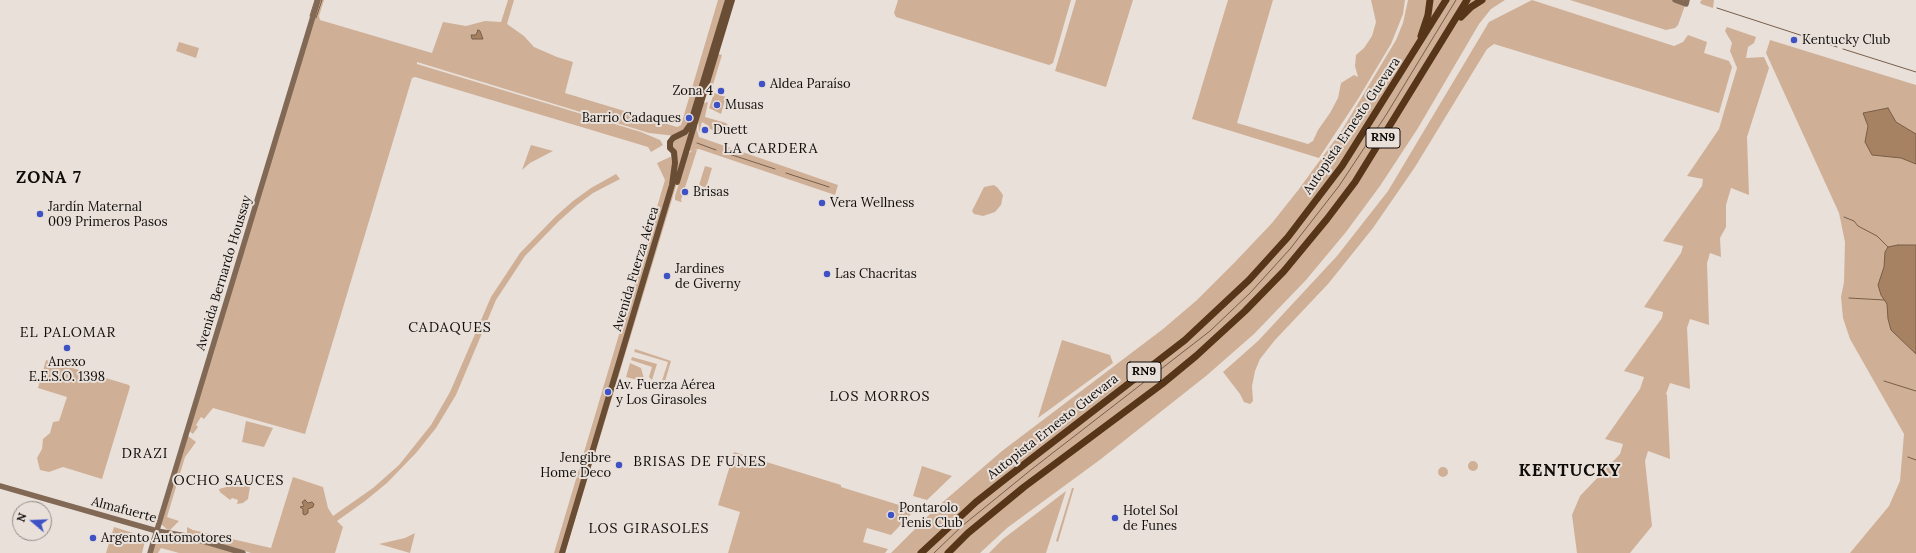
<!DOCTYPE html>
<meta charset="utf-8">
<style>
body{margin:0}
#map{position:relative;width:1916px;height:553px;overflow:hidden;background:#e9e0da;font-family:Lora,serif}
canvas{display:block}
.north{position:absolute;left:12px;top:501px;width:40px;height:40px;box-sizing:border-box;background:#e9e0da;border:1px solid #918b86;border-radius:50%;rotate:289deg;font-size:11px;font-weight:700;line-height:16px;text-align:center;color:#0e0b09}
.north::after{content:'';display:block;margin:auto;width:14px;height:18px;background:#3e52c6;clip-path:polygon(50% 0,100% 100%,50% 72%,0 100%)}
</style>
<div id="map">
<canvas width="1916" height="553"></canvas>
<div class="north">N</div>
</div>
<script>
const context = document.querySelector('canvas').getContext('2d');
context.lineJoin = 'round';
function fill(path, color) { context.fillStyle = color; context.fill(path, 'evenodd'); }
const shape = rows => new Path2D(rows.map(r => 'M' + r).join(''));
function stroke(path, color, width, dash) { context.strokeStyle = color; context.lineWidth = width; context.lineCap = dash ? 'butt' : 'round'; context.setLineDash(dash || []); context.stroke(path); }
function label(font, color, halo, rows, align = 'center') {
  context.font = font + ' Lora,serif'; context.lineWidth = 4; context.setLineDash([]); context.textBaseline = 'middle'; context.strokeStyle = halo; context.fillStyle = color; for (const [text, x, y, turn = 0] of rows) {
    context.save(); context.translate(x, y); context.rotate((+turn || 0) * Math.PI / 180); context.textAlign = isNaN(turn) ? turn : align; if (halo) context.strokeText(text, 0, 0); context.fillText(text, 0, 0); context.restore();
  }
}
fill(shape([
 [318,0,324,0,319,16,320,20,432,53,443,22,466,26,485,21,501,22,508,0,514,0,507,24,524,36,534,47,557,57,573,62,565,93,677,127,681,125,718,0,732,0,697,117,697,130,699,137,838,185,835,195,699,149,689,151,680,173,565,553,562,553,674,178,670,148,676,136,649,133,417,62,417,64,641,132,660,140,663,145,651,152,648,147,415,77,412,78,305,434,213,408,204,419,201,417,196,425,198,427,193,434,189,431],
 [898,0,1071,0,1053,63,1049,65,896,17,894,13],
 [1076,0,1133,0,1106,87,1055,71],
 [1228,0,1273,0,1237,123,1308,144,1313,141,1318,130,1330,113,1338,98,1341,83,1354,75,1358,77,1355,66,1356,55,1364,48,1372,36,1376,22,1371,0,1405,0,1403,14,1391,44,1358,99,1319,158,1192,119],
 [1408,0,1505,0,1491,9,1479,24,1418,128,1380,186,1346,232,1306,280,1254,334,1206,376,1101,459,1007,528,980,553,891,553,936,508,1002,451,1163,329,1197,300,1235,262,1272,223,1299,189,1342,130,1396,40,1403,23],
 [1532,0,1674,46,1683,42,1688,35,1707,42,1704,53,1729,61,1732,67,1719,113,1494,44,1487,49,1415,167,1373,228,1328,284,1275,340,1260,359,1255,371,1252,386,1253,401,1250,404,1244,402,1240,394,1223,372,1258,341,1337,256,1388,191,1489,22],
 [1570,0,1687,0,1678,25,1675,28,1666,30],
 [1702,0,1714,0,1713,8,1701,4,1700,2],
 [1727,27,1756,37,1754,43,1748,47,1746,58,1764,57,1769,68,1747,137,1749,195,1731,188,1726,205,1726,227,1720,238,1721,257,1710,253,1707,263,1709,325,1690,319,1687,328,1690,389,1670,383,1666,394,1667,395,1670,459,1648,451,1645,461,1652,526,1630,553,1577,553,1572,515,1580,496,1620,454,1623,444,1605,439,1640,389,1644,377,1624,371,1662,318,1663,312,1644,307,1681,253,1683,246,1663,241,1702,186,1703,179,1687,176,1719,129,1737,68,1730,51,1732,43,1725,31],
 [1770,40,1916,85,1916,553,1850,553,1889,506,1900,481,1904,434,1850,339,1843,318,1841,297,1844,282,1845,242,1839,213,1766,53],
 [179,42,199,48,196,58,176,51],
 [718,54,722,55,712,88,708,85],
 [714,93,726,97,721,114,709,108],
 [708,102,705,117,726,123,728,125,726,130,720,133,710,129,709,126,702,122,699,133,698,121,703,103],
 [531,145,553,151,530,163,522,170],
 [693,150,697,150,681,200,682,202,681,202,675,200,675,196,688,154],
 [670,157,672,158,674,174,560,553,554,553,665,180,657,163],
 [705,166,712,168,706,188,699,185],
 [616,174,620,179,593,193,577,205,559,221,525,256,496,300,456,395,436,428,416,453,387,483,365,501,337,521,343,527,335,553,251,553,187,533,187,527,193,530,271,548,293,477,323,487,328,508,333,516,373,488,399,465,431,425,450,392,491,297,520,253,556,216,573,201,591,188],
 [994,185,998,188,1003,195,1001,205,995,212,983,216,974,214,972,211,984,187],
 [1062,340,1110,355,1113,363,1038,418],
 [635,349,671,361,663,388,660,387,668,362,635,352,634,353],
 [632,357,657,364,652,380,649,377,652,367,631,360],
 [46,360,129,385,130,387,102,479,63,467,49,472,40,470,37,458,42,449,43,439,50,433,53,422,59,421,67,397,38,388],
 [630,363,641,368,645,382,626,377],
 [246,421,273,428,264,447,242,442],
 [188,436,196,442,185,457,167,517,179,521,169,531,161,524],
 [734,452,841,485,841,487,912,509,913,512,891,535,867,528,863,542,888,549,885,553,728,553,740,512,718,505],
 '1468 466a5 5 0 1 1 10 0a5 5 0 1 1-10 0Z',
 [922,466,952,476,927,500,913,496],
 '1438 472a5 5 0 1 1 10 0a5 5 0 1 1-10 0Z',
 [242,480,251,481,248,499,243,503,237,504,238,500,232,498,230,500,220,492,219,489,234,485],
 [1072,488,1074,488,1058,542,1056,541],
 [1066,491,1046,553,989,553,1003,539],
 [114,527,146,537,142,553,106,553],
 [157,531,243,553,179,553,161,548,158,553,150,553],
 [415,533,410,553,379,544,405,538]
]), '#cfb096');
const water = shape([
 [478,30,480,31,483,39,472,39,471,35,476,35,478,30],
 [1888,108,1896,122,1916,134,1916,164,1901,158,1872,155,1865,142,1868,126,1863,113,1888,108],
 [1898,245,1916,245,1916,354,1891,330,1888,319,1887,304,1881,295,1878,285,1884,267,1885,252,1888,247,1898,245],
 [305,500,308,503,312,502,314,504,313,507,308,509,308,513,305,515,303,514,303,509,300,507,304,506,302,502,305,500]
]);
fill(water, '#a68263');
stroke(water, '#785e48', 1);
stroke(shape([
 [1717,8,1837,47],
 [310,16,315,0],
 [316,18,322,0],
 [1843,49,1916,72],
 [697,143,716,150],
 [729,154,775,169],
 [786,173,829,187],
 [1844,217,1854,221,1858,226,1877,236,1888,247],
 [1849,298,1884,300],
 [1884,381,1916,391],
 [1908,457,1916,460],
 [934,553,962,526,1032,469,1210,331,1250,293,1290,249,1339,186,1386,115,1456,0]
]), '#785e48', 1);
stroke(shape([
 [1675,0,1686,4,1687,0],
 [0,486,157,531,186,536,243,553],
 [150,553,318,0]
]), '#816955', 5.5);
stroke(shape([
 [677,182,732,0],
 [562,553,672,185,675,163,674,152,670,148,670,142,673,138,685,132,690,125,728,0]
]), '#6a4d35', 6);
stroke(shape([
 [1461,17,1471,7,1482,0],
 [1421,36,1428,15,1430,0],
 [921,553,976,502,1009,476,1185,340,1249,280,1288,237,1342,166,1446,0],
 [948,553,968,533,1024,487,1162,384,1196,356,1245,311,1284,271,1327,219,1355,182,1467,0]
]), '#563518', 7);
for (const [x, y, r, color] of [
 [1794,40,4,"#3e52c6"],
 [762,84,4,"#3e52c6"],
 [721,91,4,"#3e52c6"],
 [717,105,4,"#3e52c6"],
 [689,118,4,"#3e52c6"],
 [705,130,4,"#3e52c6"],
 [685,192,4,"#3e52c6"],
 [822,203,4,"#3e52c6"],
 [40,214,4,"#3e52c6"],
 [827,274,4,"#3e52c6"],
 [667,276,4,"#3e52c6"],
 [67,348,4,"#3e52c6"],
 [608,392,4,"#3e52c6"],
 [619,465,4,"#3e52c6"],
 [891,515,4,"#3e52c6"],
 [1115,518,4,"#3e52c6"],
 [93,538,4,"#3e52c6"]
]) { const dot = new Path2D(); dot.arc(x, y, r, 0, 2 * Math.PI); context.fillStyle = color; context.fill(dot); stroke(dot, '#e9e0da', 1.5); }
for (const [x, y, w] of [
 [1383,138,34],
 [1144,372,34]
]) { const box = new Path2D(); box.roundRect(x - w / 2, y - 10, w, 20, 3); context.fillStyle = '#e9e0da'; context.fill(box); stroke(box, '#0e0b09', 1); }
label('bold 12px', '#0e0b09', null, [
 ["RN9",1383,138],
 ["RN9",1144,372]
]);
label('13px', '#0e0b09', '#e9e0da', [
 ["Kentucky Club",1802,40],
 ["Aldea Paraíso",770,84],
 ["Zona 4",713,91,"right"],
 ["Musas",725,105],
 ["Barrio Cadaques",681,118,"right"],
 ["Duett",713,130],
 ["Brisas",693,192],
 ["Vera Wellness",830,203],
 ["Jardín Maternal",48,207],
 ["009 Primeros Pasos",48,222],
 ["Jardines",675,269],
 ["de Giverny",675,284],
 ["Las Chacritas",835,274],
 ["Anexo",67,362,"center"],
 ["E.E.S.O. 1398",67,377,"center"],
 ["Av. Fuerza Aérea",616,385],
 ["y Los Girasoles",616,400],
 ["Jengibre",611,458,"right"],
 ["Home Deco",611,473,"right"],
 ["Pontarolo",899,508],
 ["Tenis Club",899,523],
 ["Hotel Sol",1123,511],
 ["de Funes",1123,526],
 ["Argento Automotores",101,538]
], 'left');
label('13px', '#0e0b09', '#e9e0da', [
 ["Autopista Ernesto Guevara",1352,126,-56],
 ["Avenida Fuerza Aérea",636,269,-73],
 ["Avenida Bernardo Houssay",224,273,-73],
 ["Autopista Ernesto Guevara",1053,427,-38],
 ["Almafuerte",124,510,15]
]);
context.letterSpacing = '1px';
label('14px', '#0e0b09', '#e9e0da', [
 ["LA CARDERA",771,149],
 ["CADAQUES",450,328],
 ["EL PALOMAR",68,333],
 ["LOS MORROS",880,397],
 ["DRAZI",145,454],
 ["BRISAS DE FUNES",700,462],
 ["OCHO SAUCES",229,481],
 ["LOS GIRASOLES",649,529]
]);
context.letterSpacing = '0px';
context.letterSpacing = '1px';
label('bold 17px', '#0e0b09', '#e9e0da', [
 ["ZONA 7",49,178],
 ["KENTUCKY",1570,471]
]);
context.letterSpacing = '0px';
</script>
